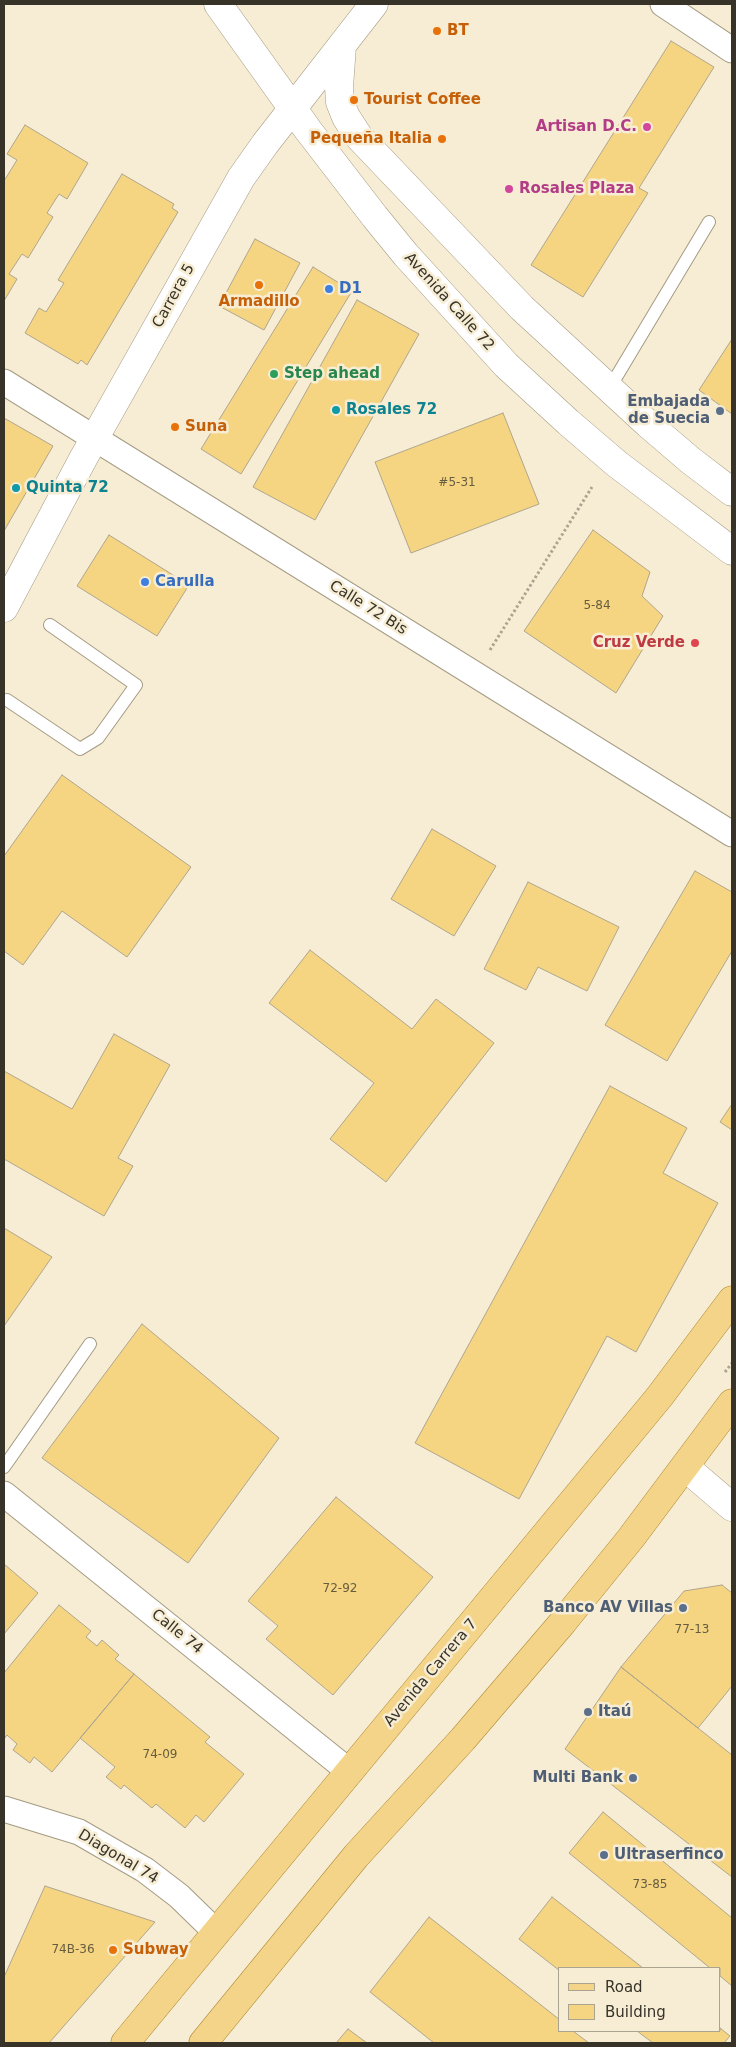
<!DOCTYPE html>
<meta charset="utf-8">
<style>
body{margin:0}
#map{position:relative;width:736px;height:2047px;overflow:hidden;background:#f7edd4;font-family:"DejaVu Sans",sans-serif}
canvas{display:block}
.frame{position:absolute;inset:0;border:5px solid #373329;pointer-events:none}
.legend{position:absolute;left:558px;top:1967px;width:162px;height:65px;box-sizing:border-box;background:#f7edd4;border:1px solid #aaa390;margin:0;padding:6px 9px;list-style:none;font-size:15px;color:#373329}
.legend li{display:flex;align-items:center;gap:10px;height:25px}
.legend b{width:25px;border:1px solid #aaa390}
</style>
<div id="map">
<canvas width="736" height="2047"></canvas>
<div class="frame"></div>
<ul class="legend">
<li><b style="height:6px;background:#f4d488"></b>Road</li>
<li><b style="height:14px;background:#f5d582"></b>Building</li>
</ul>
</div>
<script>
const context = document.querySelector('canvas').getContext('2d');
context.lineJoin = 'round';
function fill(path, color) { context.fillStyle = color; context.fill(path, 'evenodd'); }
const shape = rows => new Path2D(rows.map(r => 'M' + r).join(''));
function stroke(path, color, width, dash) { context.strokeStyle = color; context.lineWidth = width; context.lineCap = dash ? 'butt' : 'round'; context.setLineDash(dash || []); context.stroke(path); }
function label(font, color, halo, rows, align = 'center') {
  context.font = font + ' "DejaVu Sans",sans-serif'; context.lineWidth = 5; context.setLineDash([]); context.textBaseline = 'middle'; context.strokeStyle = halo; context.fillStyle = color; for (const [text, x, y, turn = 0] of rows) {
    context.save(); context.translate(x, y); context.rotate((+turn || 0) * Math.PI / 180); context.textAlign = isNaN(turn) ? turn : align; if (halo) context.strokeText(text, 0, 0); context.fillText(text, 0, 0); context.restore();
  }
}
const building = shape([
 [671,41,714,67,639,188,648,193,583,297,531,265,671,41],
 [25,125,88,163,67,199,59,194,47,213,53,217,28,258,22,254,9,274,17,279,4,301,4,181,17,160,7,154,25,125],
 [122,174,174,204,172,208,178,212,87,365,81,360,78,364,25,333,39,308,46,312,64,283,58,280,122,174],
 [255,239,300,263,264,330,219,306,255,239],
 [313,267,352,291,241,474,201,449,313,267],
 [357,300,419,334,315,520,253,487,357,300],
 [732,339,732,414,699,390,732,339],
 [503,413,539,504,411,553,375,462,503,413],
 [4,418,53,446,4,531,4,418],
 [593,530,650,572,642,596,663,616,616,693,524,631,593,530],
 [109,535,189,585,157,636,77,586,109,535],
 [62,775,191,867,127,957,62,911,23,965,4,951,4,856,62,775],
 [432,829,496,866,454,936,391,899,432,829],
 [695,871,732,892,732,951,667,1061,605,1025,695,871],
 [528,882,619,927,587,991,538,967,526,990,484,969,528,882],
 [310,950,412,1029,436,999,494,1043,386,1182,330,1139,374,1083,269,1003,310,950],
 [114,1034,170,1065,118,1158,133,1166,104,1216,4,1159,4,1071,72,1109,114,1034],
 [610,1086,687,1128,663,1173,718,1203,636,1352,607,1336,519,1499,415,1443,610,1086],
 [732,1104,732,1130,720,1122,732,1104],
 [4,1228,52,1257,4,1326,4,1228],
 [142,1324,279,1438,188,1563,42,1458,142,1324],
 [336,1497,433,1577,333,1695,266,1639,278,1626,248,1601,336,1497],
 [4,1564,38,1593,4,1634,4,1564],
 [722,1585,732,1593,732,1686,698,1728,621,1667,684,1591,722,1585],
 [59,1605,91,1631,86,1637,97,1646,102,1640,119,1655,115,1659,134,1674,52,1772,34,1757,30,1763,13,1750,17,1744,7,1735,4,1739,4,1673,59,1605],
 [621,1667,732,1755,732,1877,565,1749,621,1667],
 [134,1674,210,1737,205,1742,244,1774,204,1822,196,1815,185,1828,156,1804,152,1808,124,1785,121,1789,106,1777,115,1767,80,1738,134,1674],
 [603,1812,732,1918,732,1986,720,1976,720,1968,710,1968,569,1853,603,1812],
 [45,1886,155,1922,49,2043,4,2043,4,1977,45,1886],
 [552,1897,643,1968,560,1968,560,1971,519,1939,552,1897],
 [429,1917,560,2020,560,2031,573,2031,589,2043,434,2043,370,1992,429,1917],
 [720,2028,730,2036,724,2043,653,2043,637,2031,720,2031,720,2028],
 [348,2029,367,2043,336,2043,348,2029]
]);
fill(building, '#f5d582');
stroke(building, '#afa58d', 1);
const service = shape([
 [609,389,709,222],
 [7,700,80,749,98,738,136,685,50,625],
 [4,1467,90,1344]
]);
const minor = shape([
 [663,4,732,50],
 [4,382,732,834],
 [4,1494,350,1772],
 [4,1809,79,1832,145,1870,179,1896,217,1933]
]);
const tertiary = shape([
 [218,4,308,130,375,217,406,255,506,365,568,422,617,464,732,551],
 [342,46,339,87,340,102,346,117,359,137,522,308,648,424,690,460,732,492],
 [4,608,84,457,241,178,265,144,374,4],
 [685,1467,732,1507]
]);
const primary = shape([
 [125,2043,660,1396,732,1300],
 [203,2043,356,1856,463,1739,563,1622,631,1538,732,1403]
]);
stroke(service, '#a49b83', 14);
stroke(minor, '#a49b83', 27);
stroke(tertiary, '#a49b83', 29);
stroke(primary, '#ad8933', 29);
stroke(shape([
 [490,650,592,487],
 [725,1372,732,1363]
]), '#aca491', 3, [2.5, 2.5]);
stroke(service, '#fff', 12);
stroke(minor, '#fff', 25);
stroke(tertiary, '#fff', 28);
stroke(primary, '#f4d488', 28);
for (const [x, y, r, color] of [
 [437,31,5,"#e8710a"],
 [354,100,5,"#e8710a"],
 [647,127,5,"#d1479c"],
 [442,139,5,"#e8710a"],
 [509,189,5,"#d1479c"],
 [259,285,5,"#e8710a"],
 [329,289,5,"#3f7fe0"],
 [274,374,5,"#2e9e5b"],
 [336,410,5,"#0f9aa8"],
 [720,411,5,"#5c6f8a"],
 [175,427,5,"#e8710a"],
 [16,488,5,"#0f9aa8"],
 [145,582,5,"#3f7fe0"],
 [695,643,5,"#e0444e"],
 [683,1608,5,"#5c6f8a"],
 [588,1712,5,"#5c6f8a"],
 [633,1778,5,"#5c6f8a"],
 [604,1855,5,"#5c6f8a"],
 [113,1950,5,"#e8710a"]
]) { const dot = new Path2D(); dot.arc(x, y, r, 0, 2 * Math.PI); context.fillStyle = color; context.fill(dot); stroke(dot, '#f7edd4', 2); }
label('12px', '#665c3f', null, [
 ["#5-31",457,483],
 ["5-84",597,606],
 ["72-92",340,1589],
 ["77-13",692,1630],
 ["74-09",160,1755],
 ["73-85",650,1885],
 ["74B-36",73,1950]
]);
label('bold 15px', '#c56008', '#f7edd4', [
 ["BT",447,31],
 ["Tourist Coffee",364,100],
 ["Pequeña Italia",432,139,"right"],
 ["Armadillo",259,302,"center"],
 ["Suna",185,427],
 ["Subway",123,1950]
], 'left');
label('bold 15px', '#b23c85', '#f7edd4', [
 ["Artisan D.C.",637,127],
 ["Rosales Plaza",519,189,"left"]
], 'right');
label('bold 15px', '#366cbe', '#f7edd4', [
 ["D1",339,289],
 ["Carulla",155,582]
], 'left');
label('15px', '#373329', '#f7edd4', [
 ["Carrera 5",174,296,-61],
 ["Avenida Calle 72",449,302,48],
 ["Calle 72 Bis",368,608,32],
 ["Calle 74",177,1632,39],
 ["Avenida Carrera 7",431,1673,-50],
 ["Diagonal 74",118,1857,31]
]);
label('bold 15px', '#27864d', '#f7edd4', [
 ["Step ahead",284,374]
], 'left');
label('bold 15px', '#4e5e75', '#f7edd4', [
 ["Embajada",710,402],
 ["de Suecia",710,419],
 ["Banco AV Villas",673,1608],
 ["Itaú",598,1712,"left"],
 ["Multi Bank",623,1778],
 ["Ultraserfinco",614,1855,"left"]
], 'right');
label('bold 15px', '#0d838f', '#f7edd4', [
 ["Rosales 72",346,410],
 ["Quinta 72",26,488]
], 'left');
label('bold 15px', '#be3a42', '#f7edd4', [
 ["Cruz Verde",685,643]
], 'right');
</script>
